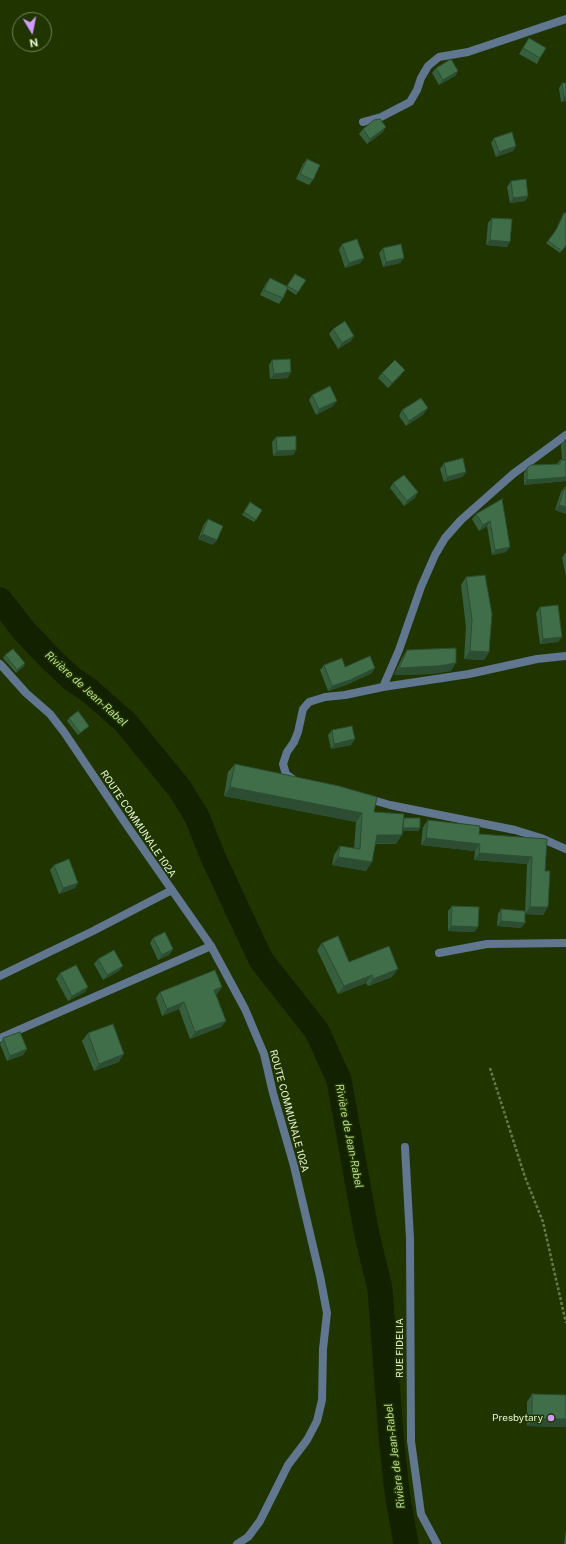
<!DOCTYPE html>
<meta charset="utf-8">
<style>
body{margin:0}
#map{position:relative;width:566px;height:1544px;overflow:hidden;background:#203400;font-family:"Public Sans",sans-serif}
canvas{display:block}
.north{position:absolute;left:12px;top:12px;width:40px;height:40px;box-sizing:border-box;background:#203400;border:1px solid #6f8255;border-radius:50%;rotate:170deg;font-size:11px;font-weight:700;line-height:16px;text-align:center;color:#e6f7d4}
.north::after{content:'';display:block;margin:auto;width:14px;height:18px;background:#d29cfd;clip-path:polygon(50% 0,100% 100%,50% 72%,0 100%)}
</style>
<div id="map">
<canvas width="566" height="1544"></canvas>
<div class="north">N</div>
</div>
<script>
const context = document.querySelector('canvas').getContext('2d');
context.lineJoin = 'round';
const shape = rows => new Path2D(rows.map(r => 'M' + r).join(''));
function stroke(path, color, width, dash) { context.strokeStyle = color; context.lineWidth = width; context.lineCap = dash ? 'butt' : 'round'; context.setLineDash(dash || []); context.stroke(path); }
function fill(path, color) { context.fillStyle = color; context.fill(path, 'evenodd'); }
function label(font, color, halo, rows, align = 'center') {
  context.font = font + ' "Public Sans",sans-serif'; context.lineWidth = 3; context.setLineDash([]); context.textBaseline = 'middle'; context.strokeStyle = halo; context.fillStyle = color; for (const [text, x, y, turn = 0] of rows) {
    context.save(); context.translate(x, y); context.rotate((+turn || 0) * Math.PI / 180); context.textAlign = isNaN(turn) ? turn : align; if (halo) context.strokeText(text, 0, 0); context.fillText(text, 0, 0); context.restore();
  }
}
stroke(shape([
 [0,600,25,632,52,660,72,679,90,691,126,723,180,789,197,817,213,857,261,960,317,1031,339,1080,366,1230,380,1289,391,1435,397,1492,406,1544]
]), '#122100', 25);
stroke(shape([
 [490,1068,525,1177,543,1222,566,1323]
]), '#65784a', 2.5, [3, 2]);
stroke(shape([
 [363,122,381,117,410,102,417,90,421,78,428,66,439,57,468,52,566,19],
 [383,687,469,674,537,659,566,656],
 [296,781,294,780,286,774,283,764,287,752,294,742,298,732,303,709,309,702,325,697,345,695,383,687,399,650,421,587,435,555,445,538,461,520,513,474,566,435],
 [366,798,390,805,515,830,541,838,566,849],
 [439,953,487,944,566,943],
 [0,976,93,931,172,890],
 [0,1038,211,946],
 [405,1147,410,1239,411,1441,421,1514,437,1544]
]), '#61778f', 8);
stroke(shape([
 [0,664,26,693,50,714,64,732,128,827,211,946,245,1009,264,1054,273,1093,294,1166,320,1276,327,1313,323,1349,322,1400,317,1421,307,1440,288,1465,260,1521,248,1537,237,1544]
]), '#61778f', 8);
fill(shape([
 [529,38,540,58,537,64,519,54],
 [436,68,458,71,455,76,439,85,432,73],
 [562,83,566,101,561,102,559,88],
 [363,129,383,132,367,144,359,134],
 [494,138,516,146,513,151,496,157,491,143],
 [307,159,313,180,309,185,296,179,303,164],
 [511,181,528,196,525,201,510,203,507,187],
 [564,213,566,245,560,253,546,243,555,232],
 [492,218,507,247,486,245,488,223],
 [342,244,364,258,360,263,345,268,339,250],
 [383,248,404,258,400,263,383,267,379,253],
 [270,278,287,286,306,280,296,295,287,289,283,298,279,304,260,295,266,283],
 [333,329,351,341,338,349,329,334],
 [272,360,288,378,270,379,269,365],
 [382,373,401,375,388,388,378,378],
 [312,395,333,406,316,415,309,400],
 [402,410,424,414,406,426,399,416],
 [276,437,296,450,293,455,273,456,272,442],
 [565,440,566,440,566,481,524,485,524,473,527,468,557,464,560,460,562,460,561,445],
 [444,463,466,472,462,477,444,482,440,469],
 [393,483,415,498,404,506,390,488],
 [565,487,566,514,555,510,561,492],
 [502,499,510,547,506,552,492,555,487,526,479,531,472,519,476,514],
 [250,502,262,510,254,522,242,515],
 [208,519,213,545,198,539,204,524],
 [565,553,566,553,566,576,562,558],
 [466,577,489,652,484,660,464,659,466,627,461,585],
 [540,607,562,637,558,642,540,644,536,613],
 [407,650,451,671,432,674,394,675,402,658],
 [5,655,25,663,24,666,16,673,3,658],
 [324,665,345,667,372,673,346,685,328,691,320,670],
 [69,718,89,726,87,728,78,735,67,721],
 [332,730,355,739,351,745,331,749,328,735],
 [235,764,374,812,404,818,420,828,418,831,403,831,396,844,376,844,366,871,332,865,334,855,340,846,354,848,356,822,224,796,228,772],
 [428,820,479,834,547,839,545,871,548,907,543,915,525,914,527,864,474,860,475,851,421,845,423,827],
 [54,865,75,888,59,894,50,870],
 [452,906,478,927,474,932,448,931,448,911],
 [501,909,521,928,497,926,498,914],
 [153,938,173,949,169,955,158,960,150,943],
 [322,943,349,962,392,977,368,986,366,983,338,994,317,950],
 [98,959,123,966,119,971,103,980,94,964],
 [60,973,85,992,68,1001,56,979],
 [222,987,217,994,216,994,226,1021,221,1027,190,1039,179,1009,162,1016,156,998,160,992],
 [88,1033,119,1062,94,1071,82,1041],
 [3,1038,27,1049,23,1055,7,1061,0,1044],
 [532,1394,566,1395,566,1427,527,1426,527,1402],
 [566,1529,566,1544,564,1544]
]), '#365f3e');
fill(shape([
 [458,71,455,76,439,85,443,80],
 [564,97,566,97,566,101,561,102],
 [386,127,383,132,367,144,370,139],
 [516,146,513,151,496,157,499,152],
 [528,196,525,201,510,203,513,198],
 [490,240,510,242,507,247,486,245],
 [364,258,360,263,345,268,349,263],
 [404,258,400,263,383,267,386,262],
 [354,336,351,341,338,349,342,343],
 [405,370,401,375,388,388,392,383],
 [291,372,288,378,270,379,274,374],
 [337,401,333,406,316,415,319,409],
 [428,408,424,414,406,426,409,421],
 [296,450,293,455,273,456,277,451],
 [466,472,462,477,444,482,447,477],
 [566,477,566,481,524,485,527,480],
 [418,492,415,498,404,506,407,501],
 [559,505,566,507,566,514,555,510],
 [490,521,487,526,479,531,483,525],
 [202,534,217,540,213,545,198,539],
 [510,547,506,552,492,555,495,550],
 [562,637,558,642,540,644,543,639],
 [470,651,489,652,484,660,464,659],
 [25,663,24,666,16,673,17,670],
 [456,663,451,671,432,674,394,675,399,668],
 [375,668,372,673,346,685,328,691,332,686],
 [355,739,351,745,331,749,334,744],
 [230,787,362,813,356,822,224,796],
 [403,828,420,828,418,831,401,831],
 [377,835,402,835,396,844,371,843],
 [426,838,480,844,475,851,421,845],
 [479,853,532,857,527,864,474,860],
 [338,857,372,862,366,871,332,865],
 [78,883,75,888,59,894,63,888],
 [530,907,548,907,543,915,525,914],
 [501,921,525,923,521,928,497,926],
 [451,926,478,927,474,932,448,931],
 [173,949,169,955,158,960,162,955],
 [123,966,119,971,103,980,107,975],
 [398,969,392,977,368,986,373,979],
 [372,975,366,983,338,994,344,986],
 [88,987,85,992,68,1001,72,996],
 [222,987,217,994,209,997,214,990],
 [184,1002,179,1009,162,1016,167,1009],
 [226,1021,221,1027,190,1039,195,1032],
 [27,1049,23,1055,7,1061,10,1056],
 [124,1054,119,1062,94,1071,99,1064],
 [532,1419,566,1419,566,1427,527,1426]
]), '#2c4d32');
const building = shape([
 [529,38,546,48,540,58,523,48,529,38],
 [451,59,458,71,443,80,436,68,451,59],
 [562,83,566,83,566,97,564,97,562,83],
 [380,119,386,127,370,139,363,129,374,120,380,119],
 [512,132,516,146,499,152,494,138,512,132],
 [307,159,320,165,313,180,300,174,307,159],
 [526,179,528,196,513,198,511,181,526,179],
 [564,213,566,213,566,245,562,251,548,241,556,230,564,213],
 [492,218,512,219,510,242,490,240,492,218],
 [357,239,364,258,349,263,342,244,357,239],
 [401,244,404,258,386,262,383,248,401,244],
 [295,274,306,280,298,292,287,286,295,274],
 [270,278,288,287,283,298,264,290,270,278],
 [345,321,354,336,342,343,333,329,345,321],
 [290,359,291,372,274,374,272,360,290,359],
 [395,360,405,370,392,383,382,373,395,360],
 [330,386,337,401,319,409,312,395,330,386],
 [421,398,428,408,409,421,402,410,421,398],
 [296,436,296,450,277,451,276,437,296,436],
 [565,440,566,440,566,477,527,480,527,468,531,465,560,464,560,460,565,460,565,440],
 [463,458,466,472,447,477,444,463,463,458],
 [404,475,418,492,407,501,393,483,404,475],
 [565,487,566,487,566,507,559,505,565,487],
 [502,499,510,547,495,550,490,521,483,525,476,514,502,499],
 [250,502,262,510,256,520,244,512,250,502],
 [208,519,223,526,217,540,202,534,208,519],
 [485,575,492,614,489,652,470,651,472,620,466,577,485,575],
 [558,605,562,637,543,639,540,607,558,605],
 [456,648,456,663,438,666,399,668,407,650,456,648],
 [13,649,25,663,17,670,5,655,13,649],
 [370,656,375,668,350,680,332,686,324,665,342,658,345,667,370,656],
 [78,711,89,726,80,733,69,718,78,711],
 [352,726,355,739,334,744,332,730,352,726],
 [235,764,339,786,377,797,374,812,404,814,402,835,377,835,372,862,338,857,340,846,360,849,362,813,230,787,235,764],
 [404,818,420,818,420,828,403,828,404,818],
 [428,820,480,826,479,834,547,839,545,871,550,871,548,907,530,907,532,857,479,853,480,844,426,838,428,820],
 [69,859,78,883,63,888,54,865,69,859],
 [452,906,479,907,478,927,451,926,452,906],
 [501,909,525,911,525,923,501,921,501,909],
 [165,932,173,949,162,955,153,938,165,932],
 [338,936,349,962,389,946,398,969,373,979,372,975,344,986,322,943,338,936],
 [114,950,123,966,107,975,98,959,114,950],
 [76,965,88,987,72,996,60,973,76,965],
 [215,970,222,987,214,990,226,1021,195,1032,184,1002,167,1009,160,992,215,970],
 [113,1024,124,1054,99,1064,88,1033,113,1024],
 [20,1032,27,1049,10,1056,3,1038,20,1032],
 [532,1394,566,1395,566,1419,532,1419,532,1394]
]);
fill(building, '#3f6e48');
stroke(building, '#2c4d32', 1);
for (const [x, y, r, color] of [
 [551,1418,4,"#d29cfd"]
]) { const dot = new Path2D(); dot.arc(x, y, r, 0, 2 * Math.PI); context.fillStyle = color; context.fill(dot); stroke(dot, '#203400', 1.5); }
label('10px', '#e6f7d4', '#203400', [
 ["ROUTE COMMUNALE 102A",138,824,56],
 ["ROUTE COMMUNALE 102A",289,1111,75],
 ["RUE FIDELIA",400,1348,-90]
]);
label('10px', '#e6f7d4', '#203400', [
 ["Presbytary",543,1418]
], 'right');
label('italic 11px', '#badf91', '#203400', [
 ["Rivière de Jean-Rabel",86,689,42],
 ["Rivière de Jean-Rabel",349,1136,79],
 ["Rivière de Jean-Rabel",395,1456,-97]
]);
</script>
